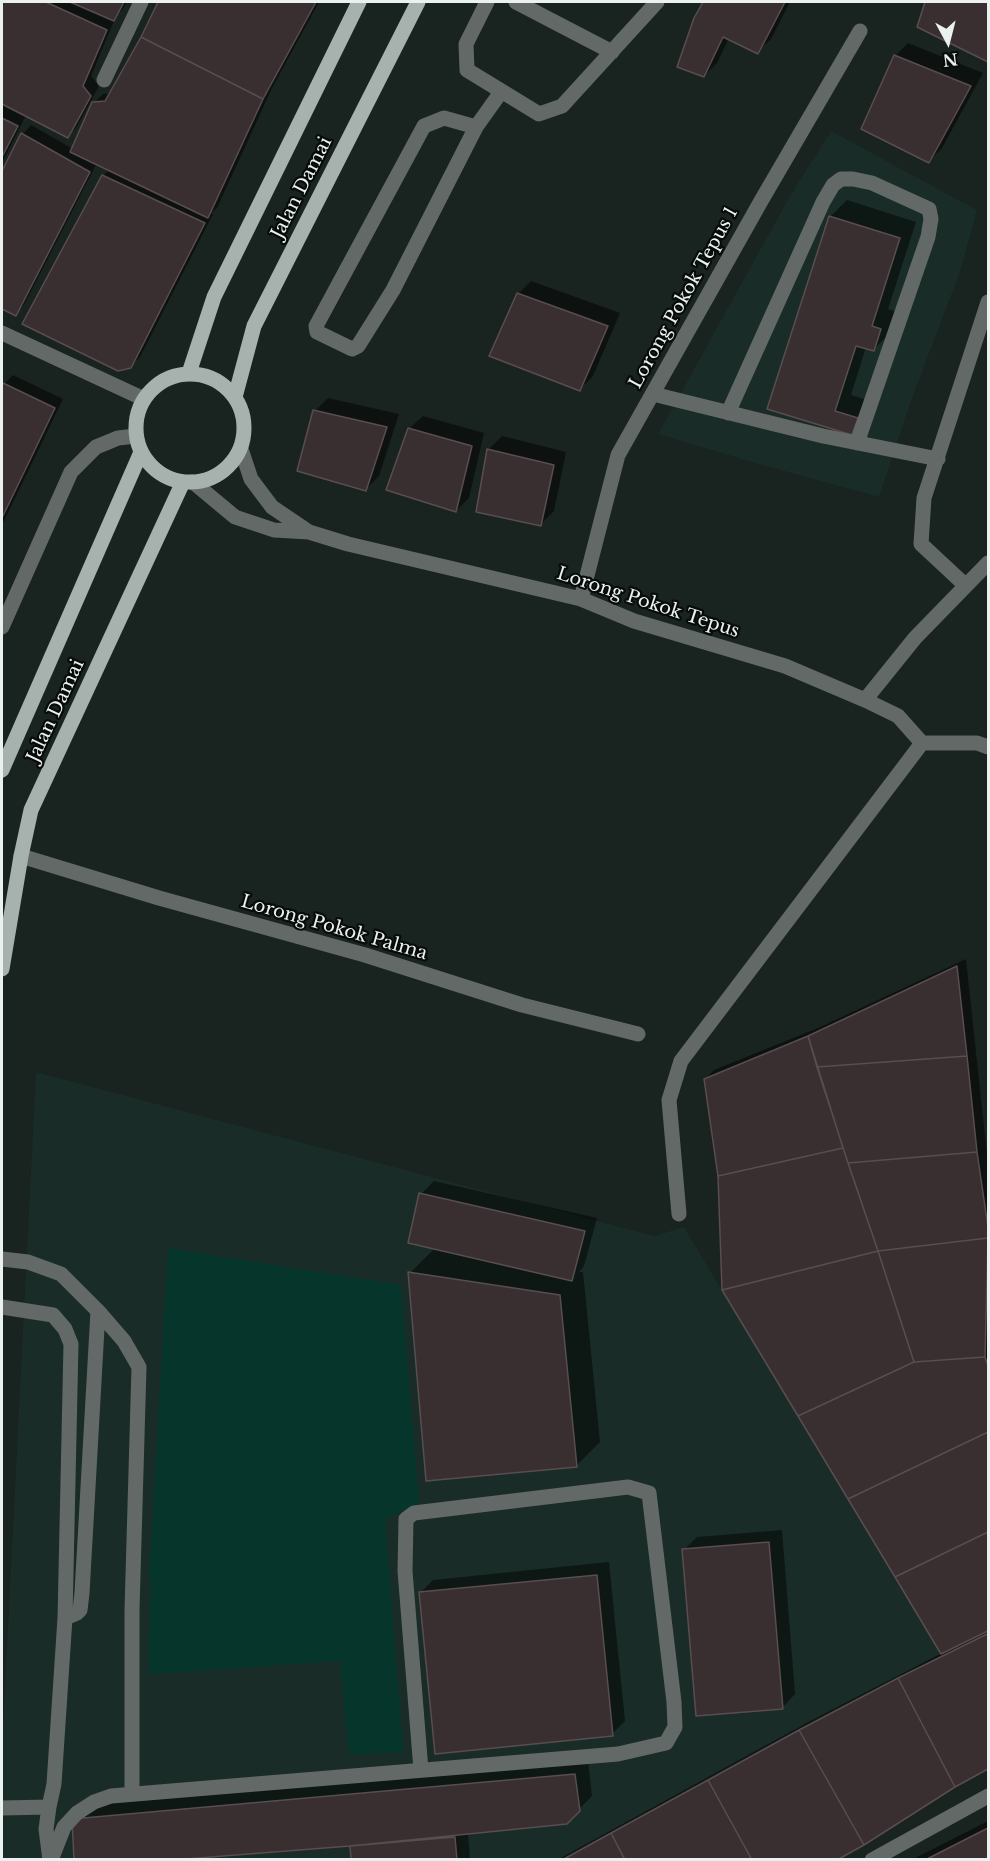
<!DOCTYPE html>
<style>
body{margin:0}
#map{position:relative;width:990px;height:1861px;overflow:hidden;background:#192320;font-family:"Libre Baskerville",serif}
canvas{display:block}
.frame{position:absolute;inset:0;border:3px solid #eaf1ef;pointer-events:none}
.north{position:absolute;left:918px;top:12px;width:60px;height:60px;-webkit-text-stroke:4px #070b0a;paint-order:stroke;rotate:173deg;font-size:16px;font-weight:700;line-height:24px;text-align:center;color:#eaf1ef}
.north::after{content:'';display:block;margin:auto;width:21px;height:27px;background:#eaf1ef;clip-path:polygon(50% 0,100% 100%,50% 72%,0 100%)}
</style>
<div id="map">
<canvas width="990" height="1861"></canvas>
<div class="frame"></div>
<div class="north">N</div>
</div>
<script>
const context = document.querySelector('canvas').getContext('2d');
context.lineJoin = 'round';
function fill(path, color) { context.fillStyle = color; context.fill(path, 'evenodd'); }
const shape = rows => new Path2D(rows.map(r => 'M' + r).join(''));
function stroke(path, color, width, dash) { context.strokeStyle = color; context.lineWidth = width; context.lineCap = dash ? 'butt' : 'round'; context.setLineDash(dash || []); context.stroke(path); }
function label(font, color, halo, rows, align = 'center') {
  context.font = font + ' "Libre Baskerville",serif'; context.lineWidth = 4.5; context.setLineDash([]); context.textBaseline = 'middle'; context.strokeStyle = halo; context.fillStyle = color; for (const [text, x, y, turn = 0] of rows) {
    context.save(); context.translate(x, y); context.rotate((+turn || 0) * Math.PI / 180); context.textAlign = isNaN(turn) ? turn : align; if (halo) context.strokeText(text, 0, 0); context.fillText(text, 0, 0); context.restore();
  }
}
fill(shape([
 [831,131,977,210,960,272,909,406,879,497,762,465,658,434,790,196],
 [36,1072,654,1236,684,1227,941,1654,562,1859,2,1860,2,1746]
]), '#192c27');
fill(shape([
 [168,1248,401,1285,419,1503,385,1519,404,1762,402,1752,349,1755,340,1661,148,1674,151,1580,149,1576]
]), '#06352b');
fill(shape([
 [2,2,127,2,122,10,112,20,114,21,91,76,99,86,76,128,67,137,6,105,5,107,25,117,2,163],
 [160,2,319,2,272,88,217,208,211,213,213,214,140,357,131,366,103,176,110,169,97,163,24,305,15,314,2,307,2,174,23,134,31,125,73,149,94,103,103,94,111,93,143,38],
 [704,2,790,2,771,39,757,52,729,38,717,63,704,76,695,18],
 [926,2,988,2,988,60,919,26],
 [908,43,983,73,942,148,929,161,895,56],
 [847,200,916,222,888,309,897,312,891,332,874,349,866,347,851,395,874,402,852,434,769,408,830,217],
 [531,281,620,313,593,376,580,389,518,294],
 [13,375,63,399,2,525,2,389,4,384],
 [328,398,399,414,379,476,366,489,315,411],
 [423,416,484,433,469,498,456,511,409,429],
 [502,436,566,452,554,511,541,524,489,449],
 [966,959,988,1164,988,1768,954,1785,834,1860,557,1860,810,1721,942,1653,719,1176,705,1079,714,1070,818,1028],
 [434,1181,597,1218,584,1266,579,1272,583,1272,600,1442,577,1465,410,1273,435,1248,421,1194],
 [782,1530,795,1694,782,1708,684,1550,697,1537],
 [609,1562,625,1721,612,1734,420,1593,433,1580],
 [588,1761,592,1796,566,1822,468,1832,470,1860,352,1860,351,1844,73,1819,86,1806],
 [988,1821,988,1860,913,1860,915,1858]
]), '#0007');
const building = shape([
 [2,2,46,2,107,30,83,86,91,96,68,138,2,104,2,2],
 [70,2,124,2,114,21,70,2],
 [158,2,316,2,263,99,141,37,158,2],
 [703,2,785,2,758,54,723,37,704,77,677,67,694,18,703,2],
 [925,2,988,2,988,62,917,27,925,2],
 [141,37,263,99,208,218,70,152,92,102,105,101,141,37],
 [894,55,971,86,929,163,861,129,894,55],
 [2,118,18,126,2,157,2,118],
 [21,133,90,172,16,316,2,309,2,171,21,133],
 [102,175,205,223,131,368,118,371,22,324,102,175],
 [829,216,900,238,872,326,881,329,874,351,856,346,835,411,858,418,852,435,767,409,829,216],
 [517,293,608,326,580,391,489,356,517,293],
 [3,383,55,408,2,518,2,386,3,383],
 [313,410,387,427,366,491,297,471,313,410],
 [408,428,472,446,456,512,386,490,408,428],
 [487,449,554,465,541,526,476,512,487,449],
 [957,966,967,1056,817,1067,808,1036,957,966],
 [808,1036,843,1148,718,1176,704,1079,808,1036],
 [967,1056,977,1152,848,1163,817,1067,967,1056],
 [843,1148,878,1251,722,1290,718,1176,843,1148],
 [977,1152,988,1227,988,1238,878,1251,848,1163,977,1152],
 [419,1193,585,1231,572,1281,408,1243,419,1193],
 [988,1238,985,1357,914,1362,878,1251,988,1238],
 [878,1251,914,1362,798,1416,722,1290,878,1251],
 [408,1272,560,1295,577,1467,426,1481,408,1272],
 [985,1357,988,1366,988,1432,848,1499,798,1416,914,1362,985,1357],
 [988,1432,988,1532,895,1577,848,1499,988,1432],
 [988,1532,988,1631,941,1654,895,1577,988,1532],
 [769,1542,783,1709,696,1716,682,1549,769,1542],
 [597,1575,613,1736,435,1754,419,1592,597,1575],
 [987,1634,988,1637,988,1769,955,1787,898,1678,987,1634],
 [898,1678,955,1787,864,1845,799,1730,898,1678],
 [799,1730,864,1845,837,1860,752,1860,708,1780,799,1730],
 [575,1774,580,1811,567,1824,350,1846,173,1860,74,1860,72,1819,575,1774],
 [708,1780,752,1860,625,1860,611,1833,708,1780],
 [988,1828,988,1860,925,1860,988,1828],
 [611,1833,625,1860,562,1860,611,1833],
 [455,1837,457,1860,351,1860,350,1846,455,1837]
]);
fill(building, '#392e30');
stroke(building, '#594d4f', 1.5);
stroke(shape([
 [487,2,466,44,467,70,539,114,562,106,657,2],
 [516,2,612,52],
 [104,80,141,2],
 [476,127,444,118,424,126,316,326,317,332,352,349,358,346,393,290,476,127,501,92],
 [2,333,144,399],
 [653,394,823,436,938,459],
 [728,413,823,202,833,185,841,179,853,179,872,183,929,209,931,219,928,237,857,443],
 [241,449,251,479,272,507,309,532],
 [193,482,235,517,274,530,309,532,348,544,581,599,634,621,785,666,865,700,898,716,922,743,977,743,988,747],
 [965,585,921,544,924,498,988,302],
 [581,599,618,455,761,201,860,31],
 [2,627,71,472,96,447,118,438,136,436],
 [865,700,915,638,988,563],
 [21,856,159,898,365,955,522,1005,638,1034],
 [679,1214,669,1100,681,1061,922,743],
 [2,1259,28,1262,61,1274,98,1311,124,1341,139,1367,132,1610,132,1793],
 [2,1307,53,1315,65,1329,71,1344,65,1618,54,1784,49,1807,46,1829,50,1860],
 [65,1618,77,1613,80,1610,82,1593,98,1311],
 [2,1808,49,1807],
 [51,1860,64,1827,77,1813,94,1802,111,1796,618,1754,666,1743,675,1727,674,1702,649,1493,628,1487,414,1513,406,1519,405,1571,421,1770],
 [872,1860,988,1796]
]), '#636967', 15);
stroke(shape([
 [189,373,214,297,359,2],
 '136 428a54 54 0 1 1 108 0a54 54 0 1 1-108 0Z',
 [235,397,254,326,418,2],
 [2,770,141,452],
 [2,969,21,856,31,810,183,482]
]), '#a7b2af', 15);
label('18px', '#eaf1ef', '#070b0a', [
 ["Jalan Damai",302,188,-63],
 ["Lorong Pokok Tepus 1",684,298,-61],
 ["Lorong Pokok Tepus",648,603,18],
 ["Jalan Damai",56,711,-65],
 ["Lorong Pokok Palma",334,928,16]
]);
</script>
